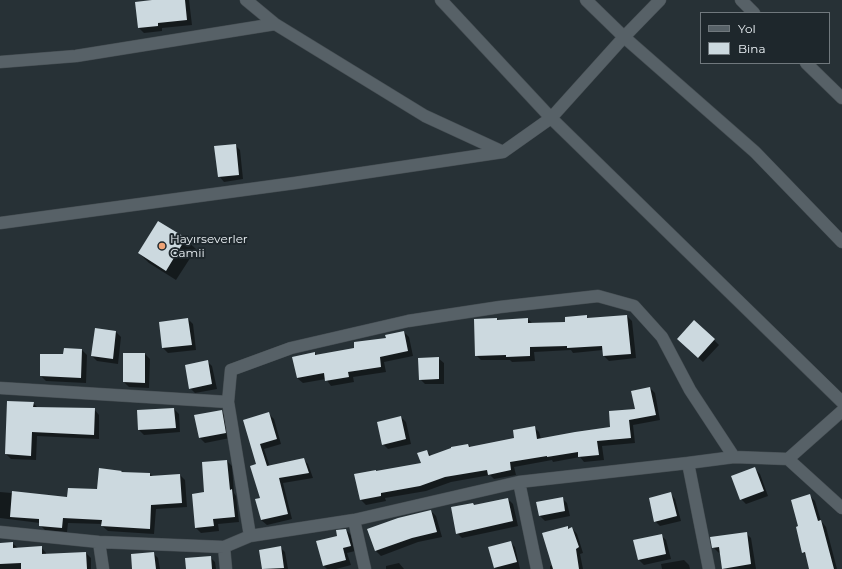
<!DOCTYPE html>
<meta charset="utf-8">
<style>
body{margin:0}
#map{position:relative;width:842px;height:569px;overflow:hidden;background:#273136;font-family:Montserrat,sans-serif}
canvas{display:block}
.legend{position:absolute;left:700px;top:12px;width:130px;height:52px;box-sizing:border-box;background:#1e272c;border:1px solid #70787d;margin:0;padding:5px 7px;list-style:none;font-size:12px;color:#ecf2f6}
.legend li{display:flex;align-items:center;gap:8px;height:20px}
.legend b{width:20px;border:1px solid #70787d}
</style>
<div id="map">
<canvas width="842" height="569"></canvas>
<ul class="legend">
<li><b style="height:5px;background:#576167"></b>Yol</li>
<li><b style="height:11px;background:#ccd9df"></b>Bina</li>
</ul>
</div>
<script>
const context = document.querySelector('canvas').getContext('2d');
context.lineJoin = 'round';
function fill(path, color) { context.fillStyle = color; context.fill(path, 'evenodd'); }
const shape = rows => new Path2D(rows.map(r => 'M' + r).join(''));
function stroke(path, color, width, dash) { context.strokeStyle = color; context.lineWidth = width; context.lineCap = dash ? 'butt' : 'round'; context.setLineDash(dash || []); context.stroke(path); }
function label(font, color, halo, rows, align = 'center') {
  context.font = font + ' Montserrat,sans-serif'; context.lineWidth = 4; context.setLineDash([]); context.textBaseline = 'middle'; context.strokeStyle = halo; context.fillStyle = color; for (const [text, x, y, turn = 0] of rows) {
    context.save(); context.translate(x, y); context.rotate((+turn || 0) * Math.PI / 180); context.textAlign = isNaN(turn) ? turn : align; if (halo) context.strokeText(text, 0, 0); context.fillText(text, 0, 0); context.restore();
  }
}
fill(shape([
 [160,0,189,0,192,25,162,28,162,31,144,33,139,28],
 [235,145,240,150,243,179,224,182,219,176],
 [185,239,196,249,176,280,149,263,139,253],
 [586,316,589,319,627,316,632,321,636,358,609,361,604,356,603,350,573,353,571,350,534,352,535,361,512,362,510,360,481,360,476,355,497,319,499,321,528,319,533,324,567,323],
 [188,319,193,324,196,350,168,353,163,348,160,323],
 [116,332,121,337,118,364,97,361,92,356],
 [404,332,409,337,413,356,384,362,386,372,353,377,354,382,331,386,326,379,303,383,297,378,294,358,315,353,317,355,355,349],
 [714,340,719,345,703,362,683,344],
 [65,349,82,350,87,355,86,383,46,381,41,376,64,355],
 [124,354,145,354,150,359,149,388,129,387,124,382],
 [438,358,444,363,444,384,425,384,420,379],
 [207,361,212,366,217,389,195,393,190,388],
 [650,388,655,393,660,420,633,425,635,443,602,446,604,460,584,462,580,457,553,462,552,460,514,467,516,475,494,479,490,475,451,482,426,491,385,498,386,501,366,505,361,500,356,475,377,472,422,464,426,451,432,456,468,445,471,447,515,439,534,427,539,432,541,439,611,428,636,410],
 [33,403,38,408,94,409,99,415,99,439,37,436,36,460,11,459,6,454],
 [174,409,179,414,180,432,144,435,139,430],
 [221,411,226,416,230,438,205,443,200,438,196,416],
 [269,414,274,419,281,444,264,449,270,467,303,459,308,464,313,478,283,483,292,519,267,525,261,520,256,499,261,498,257,465,244,421],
 [401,417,406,422,411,444,388,449,383,444],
 [227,461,232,466,234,493,236,496,239,522,218,524,219,531,201,533,196,528,205,493],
 [755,469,760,474,768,496,746,504,741,499],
 [121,471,123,473,150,474,153,476,180,475,185,480,187,507,156,509,154,534,108,531,102,526,103,524,68,523,67,532,45,530,40,525,40,523,0,518,0,492,68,498,98,491],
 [670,493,675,499,681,521,660,526,655,521],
 [810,496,815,501,821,521,826,527,837,569,810,569,807,556,803,552,800,527],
 [562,498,567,503,570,516,545,521,540,516],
 [508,499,513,504,518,526,462,538,457,533,474,506],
 [431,511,436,516,442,537,418,542,381,556,376,551],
 [567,527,570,529,572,528,577,534,583,553,580,554,583,569,550,569,550,566,553,565],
 [346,530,351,535,355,551,347,553,351,565,336,569,327,569,324,566,338,536],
 [746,533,751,538,756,569,722,569,720,552,719,553,713,547],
 [661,535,666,540,671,559,644,565,639,560],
 [510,542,515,547,520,569,495,569,489,547],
 [12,543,18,548,41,547,46,553,46,555,86,553,91,558,91,569,0,569,0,544],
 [280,547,285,552,288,569,263,569,260,550],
 [153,553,158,558,160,569,134,569],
 [210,557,215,562,216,569,187,569],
 [684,560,689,565,690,569,662,569,661,564],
 [399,563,404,569,386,569,386,566]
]), '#0007');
fill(shape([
 [152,0,185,0,187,20,158,23,158,26,138,28,135,2],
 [236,144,239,175,218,177,214,146],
 [158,221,186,238,166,271,138,253],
 [587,315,587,318,627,315,631,354,603,356,602,346,567,348,567,346,530,347,530,356,506,357,506,355,475,356,474,319,497,318,497,320,528,318,528,323,565,322,565,317],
 [188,318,192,345,162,348,159,322],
 [694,320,715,339,698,358,677,339],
 [95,328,116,331,113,359,91,356],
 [404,331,408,351,380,357,381,367,348,372,349,377,325,381,324,373,297,378,292,357,315,352,315,355,354,348,354,342,386,338,385,335],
 [64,348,82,349,81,378,40,376,40,354,63,354],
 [123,353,145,353,145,383,123,382],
 [439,357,439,379,419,380,418,358],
 [208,360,212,384,189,389,185,365],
 [650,387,656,415,629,420,631,438,597,441,599,455,578,457,578,452,547,457,547,456,510,462,511,470,488,475,487,470,445,477,420,486,381,493,381,496,360,500,354,474,376,470,376,471,421,463,417,453,427,450,429,456,451,448,451,447,468,444,469,447,514,438,513,430,535,426,537,439,575,432,610,427,609,411,635,409,631,391],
 [7,401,34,402,33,407,95,408,94,435,32,432,31,456,5,454],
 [174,408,176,428,138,430,137,410],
 [222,410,226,433,199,438,194,415],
 [269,412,277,439,260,444,267,466,304,458,309,473,279,478,288,514,261,520,255,499,260,498,250,466,256,464,243,420],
 [401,416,406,439,382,445,377,422],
 [227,460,230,490,232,489,235,517,213,519,214,526,195,528,192,494,204,492,202,462],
 [755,467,764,491,740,500,731,476],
 [99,468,122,471,121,472,150,473,150,476,180,474,182,503,151,505,150,529,101,526,102,520,63,518,62,528,39,526,39,519,10,517,12,491,67,497,68,488,97,489],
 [671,492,677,516,654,522,649,498],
 [810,494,818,521,821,520,834,569,809,569,805,552,802,553,796,527,798,526,791,500],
 [563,497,565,511,539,516,536,502],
 [508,498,513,521,456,534,451,507,473,503,474,505],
 [431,510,437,532,412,538,375,551,367,529,398,518],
 [568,526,568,529,572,527,579,547,576,549,579,569,553,569,542,533],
 [346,529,351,546,343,548,346,560,323,566,316,541,337,536,336,530],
 [747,532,751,564,722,569,719,547,712,548,710,537],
 [662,534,666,554,638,560,633,540],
 [511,541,517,562,494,568,488,547],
 [13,542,13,548,42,546,42,554,86,552,87,569,21,569,21,563,0,564,0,543],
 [281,546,284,568,262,569,259,550],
 [154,552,156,569,132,569,131,554],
 [211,556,212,569,186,569,185,558]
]), '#ccd9df');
const minor = shape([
 [246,0,275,24,425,116,503,152],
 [441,0,551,118,842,402],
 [586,0,624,37,755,152,842,242],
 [741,0,754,13],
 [0,62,76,56,275,24],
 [806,63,842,98],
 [0,223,295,183,503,152,551,118,624,37,660,0],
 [0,388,228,402],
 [842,411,788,459,842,508],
 [519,482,537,569],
 [354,520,365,569],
 [0,532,99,542,224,547,250,536,354,520,519,482,688,463],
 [250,536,228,402,231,370,291,348,408,321,500,307,598,296,634,306,662,337,690,390,734,457],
 [99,542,103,569],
 [224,547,226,569],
 [709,569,688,463,734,457,788,459]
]);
stroke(minor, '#454d52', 13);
stroke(minor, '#576167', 12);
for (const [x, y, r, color] of [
 [162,246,4,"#efa376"]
]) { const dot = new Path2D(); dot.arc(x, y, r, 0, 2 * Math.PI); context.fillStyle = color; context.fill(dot); stroke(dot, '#1e272c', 1.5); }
label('12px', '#ecf2f6', '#1e272c', [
 ["Hayırseverler",170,239],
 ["Camii",170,253]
], 'left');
</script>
